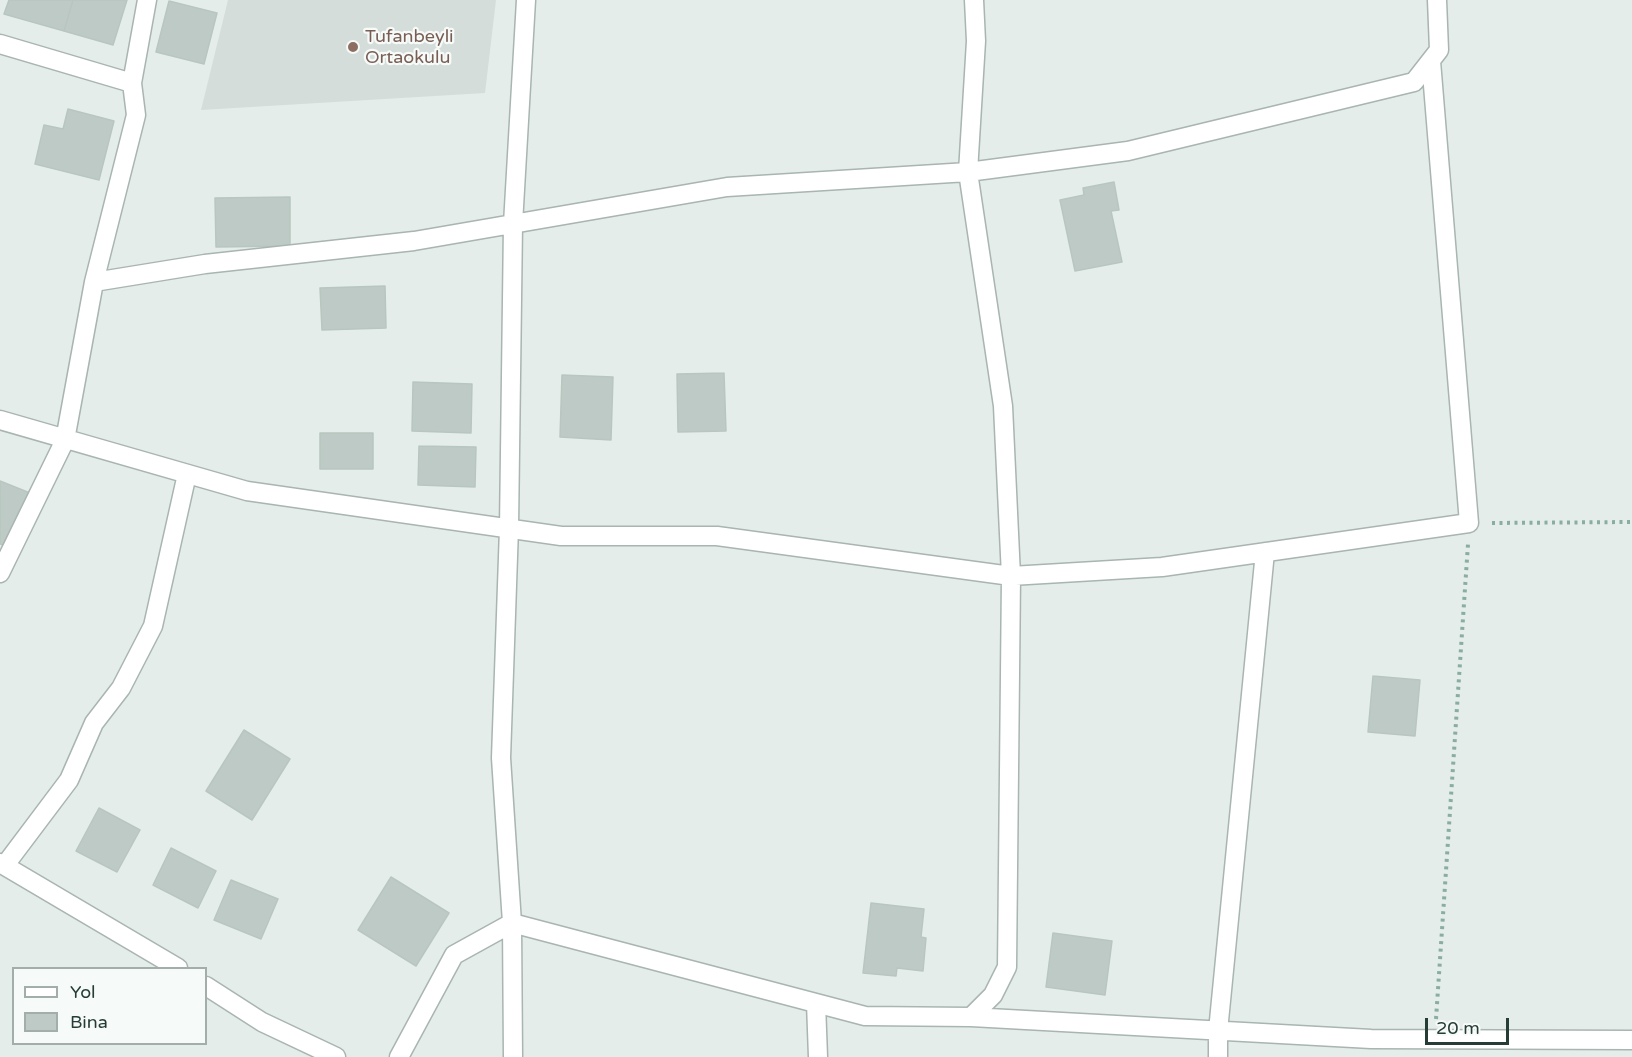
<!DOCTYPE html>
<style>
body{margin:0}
#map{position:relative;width:1632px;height:1057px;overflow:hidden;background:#e5edea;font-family:"Varela Round",sans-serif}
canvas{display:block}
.legend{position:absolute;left:12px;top:967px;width:195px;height:78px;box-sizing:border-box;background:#f6faf8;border:2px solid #a3aeab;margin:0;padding:8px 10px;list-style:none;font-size:18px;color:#263d37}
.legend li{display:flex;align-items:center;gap:12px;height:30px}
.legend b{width:30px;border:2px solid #a3aeab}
.scale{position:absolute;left:1425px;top:1018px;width:84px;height:27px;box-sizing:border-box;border:3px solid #263d37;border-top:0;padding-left:8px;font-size:18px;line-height:21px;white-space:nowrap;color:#263d37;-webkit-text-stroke:4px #f6faf8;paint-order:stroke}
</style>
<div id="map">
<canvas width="1632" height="1057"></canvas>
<ul class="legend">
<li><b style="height:8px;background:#fff"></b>Yol</li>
<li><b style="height:16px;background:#becac6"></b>Bina</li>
</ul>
<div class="scale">20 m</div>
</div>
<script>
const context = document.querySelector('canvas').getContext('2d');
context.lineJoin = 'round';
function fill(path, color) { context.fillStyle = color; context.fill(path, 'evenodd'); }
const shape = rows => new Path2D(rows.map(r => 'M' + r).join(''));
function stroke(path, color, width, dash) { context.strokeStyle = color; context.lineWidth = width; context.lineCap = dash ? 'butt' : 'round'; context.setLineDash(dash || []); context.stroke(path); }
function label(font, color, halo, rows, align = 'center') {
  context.font = font + ' "Varela Round",sans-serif'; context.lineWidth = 4.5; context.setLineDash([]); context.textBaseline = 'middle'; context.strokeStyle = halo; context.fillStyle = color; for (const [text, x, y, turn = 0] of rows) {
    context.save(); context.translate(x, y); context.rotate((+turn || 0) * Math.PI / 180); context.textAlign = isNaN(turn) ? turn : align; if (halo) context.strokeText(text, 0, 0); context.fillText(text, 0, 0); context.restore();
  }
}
fill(shape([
 [228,0,496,0,485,93,201,110]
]), '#d4ddd9');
const building = shape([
 [9,0,73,0,64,31,4,14,9,0],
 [73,0,127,0,113,45,64,31,73,0],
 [169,1,217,13,204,64,156,52,169,1],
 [68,109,114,121,99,180,35,164,44,125,63,129,68,109],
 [1114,182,1119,210,1111,211,1122,262,1075,271,1060,200,1084,195,1083,188,1114,182],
 [290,197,290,246,216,247,215,198,290,197],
 [385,286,386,328,322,330,320,288,385,286],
 [724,373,726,431,678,432,677,374,724,373],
 [562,375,613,377,611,440,560,437,562,375],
 [413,382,472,384,471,433,412,431,413,382],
 [320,433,373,433,373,469,320,469,320,433],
 [419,446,476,447,475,487,418,485,419,446],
 [0,481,30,493,8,547,0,544,0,481],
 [1373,676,1420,680,1415,736,1368,732,1373,676],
 [244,730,290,759,252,820,206,791,244,730],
 [99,808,140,830,117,872,76,851,99,808],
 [171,848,216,871,198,908,153,885,171,848],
 [391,877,449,913,416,966,358,930,391,877],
 [231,880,278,899,261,939,214,920,231,880],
 [871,903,924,909,921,937,926,938,923,971,897,968,896,976,863,973,871,903],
 [1053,933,1112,941,1105,995,1046,987,1053,933]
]);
fill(building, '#becac6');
stroke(building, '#b8c6c0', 1.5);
const minor = shape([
 [0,44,132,83,136,115,94,282,205,264,414,241,727,187,968,172,1128,151,1414,82,1439,50,1437,0],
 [132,83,147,0],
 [0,420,247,491,561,536,717,536,1011,576,1162,567,1469,523,1431,61],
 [0,573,65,440,94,282],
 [0,863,178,968],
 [5,865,69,780,94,723,121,688,153,626,187,474],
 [206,986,262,1022,336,1057],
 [816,1003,818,1057],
 [971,1017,1371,1039,1632,1040],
 [399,1057,454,955,512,923,865,1016,971,1017,993,995,1007,967,1011,576,1003,406,968,172,976,41,974,0],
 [513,1057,512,923,501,758,509,528,513,224,526,0],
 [1218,1057,1218,1031,1265,552]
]);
stroke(minor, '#a8b5b1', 21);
stroke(shape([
 [1492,523,1632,522],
 [1436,1019,1468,544]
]), '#89ada2', 4, [3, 4.5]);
stroke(minor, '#fff', 18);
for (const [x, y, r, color] of [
 [353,47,6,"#8d6e63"]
]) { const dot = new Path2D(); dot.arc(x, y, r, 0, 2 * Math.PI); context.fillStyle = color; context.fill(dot); stroke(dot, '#f6faf8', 2); }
label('18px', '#785e54', '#f6faf8', [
 ["Tufanbeyli",365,37],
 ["Ortaokulu",365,58]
], 'left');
</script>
